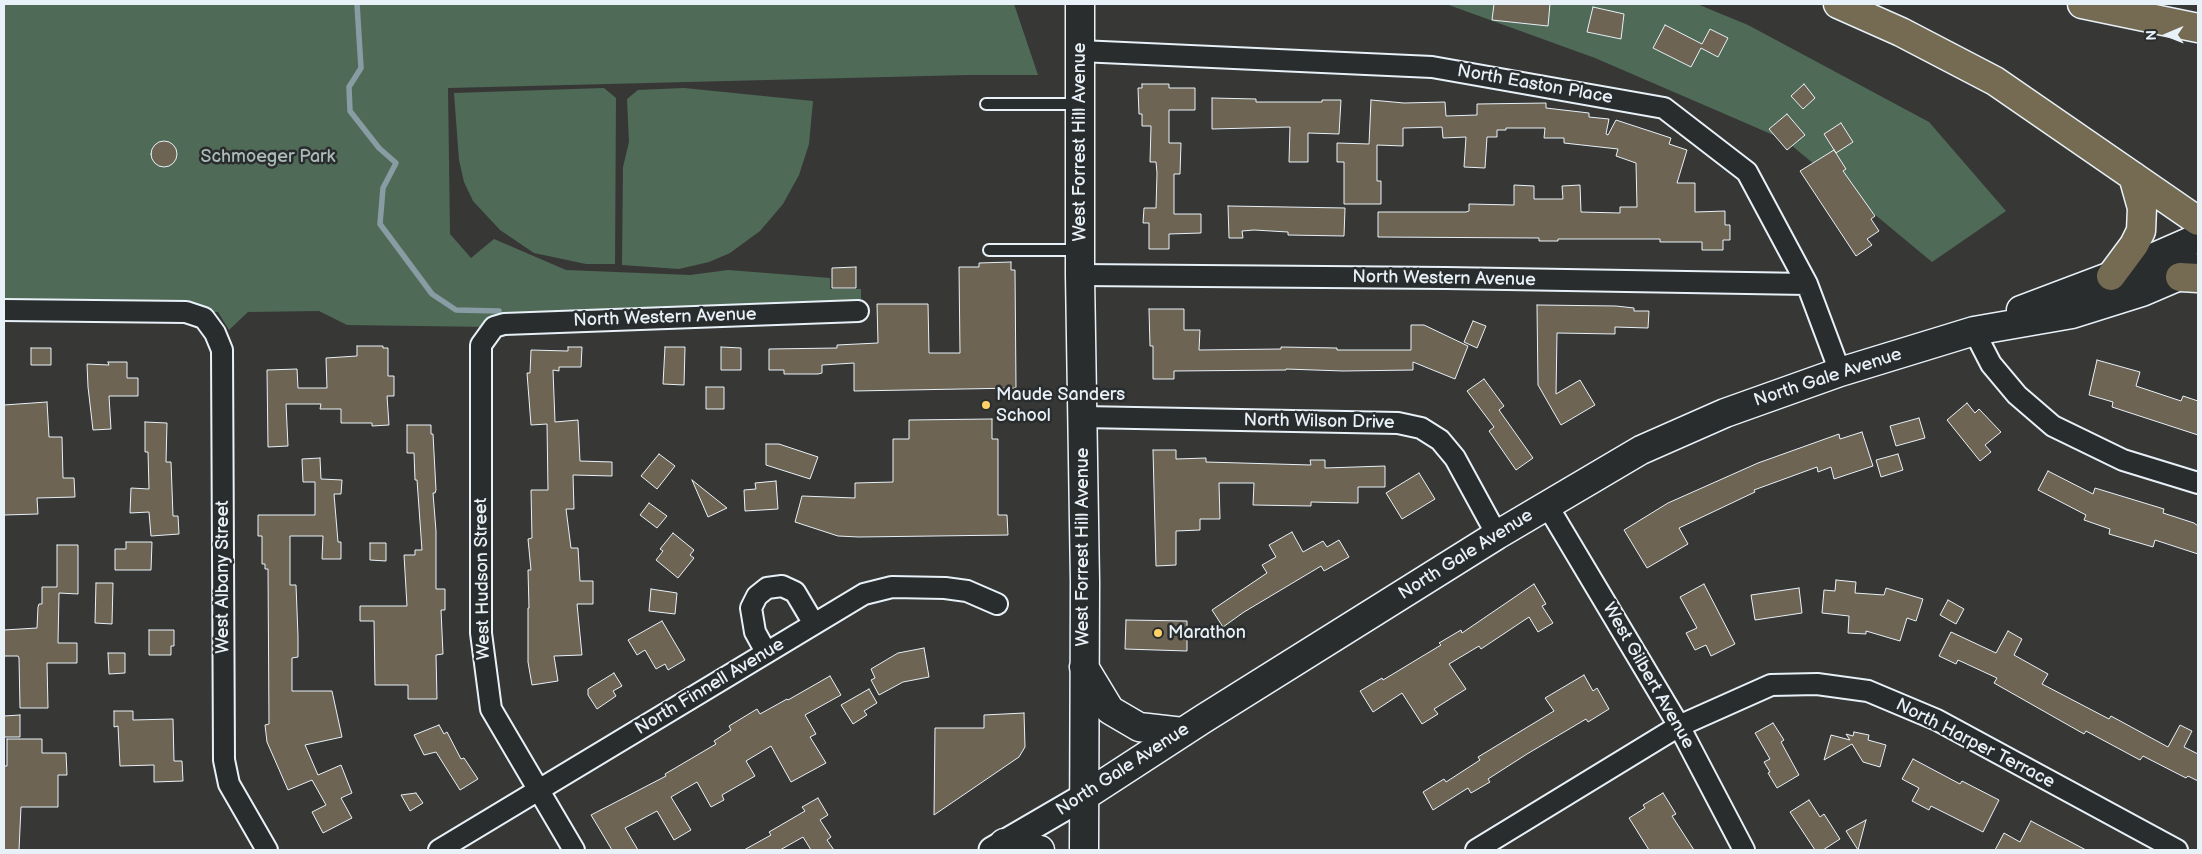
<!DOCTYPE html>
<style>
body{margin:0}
#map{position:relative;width:2202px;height:854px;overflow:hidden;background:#373836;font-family:"Balsamiq Sans",sans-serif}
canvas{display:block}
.frame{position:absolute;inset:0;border:5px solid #e8f1f8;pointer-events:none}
.north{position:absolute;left:2142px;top:10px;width:50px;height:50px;-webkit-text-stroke:4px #2a2d2e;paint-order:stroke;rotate:269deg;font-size:14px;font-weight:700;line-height:20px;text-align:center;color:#e8f1f8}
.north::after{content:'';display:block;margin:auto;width:18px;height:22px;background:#e8f1f8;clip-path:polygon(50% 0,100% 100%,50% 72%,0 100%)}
</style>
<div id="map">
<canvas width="2202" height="854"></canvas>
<div class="frame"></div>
<div class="north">N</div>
</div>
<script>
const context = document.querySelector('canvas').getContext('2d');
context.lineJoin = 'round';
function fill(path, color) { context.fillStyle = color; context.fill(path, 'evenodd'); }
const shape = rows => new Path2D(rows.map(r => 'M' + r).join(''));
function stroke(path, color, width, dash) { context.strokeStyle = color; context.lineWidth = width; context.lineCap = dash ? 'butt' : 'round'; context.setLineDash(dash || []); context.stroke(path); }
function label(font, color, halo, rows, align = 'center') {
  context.font = font + ' "Balsamiq Sans",sans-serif'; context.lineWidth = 5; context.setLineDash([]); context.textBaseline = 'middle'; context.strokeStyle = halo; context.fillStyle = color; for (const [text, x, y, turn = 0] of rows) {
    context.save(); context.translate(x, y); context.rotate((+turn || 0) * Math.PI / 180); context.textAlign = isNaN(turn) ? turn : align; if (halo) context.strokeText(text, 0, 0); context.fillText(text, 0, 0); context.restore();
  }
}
fill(shape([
 [4,4,1014,4,1038,75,966,75,448,88,450,234,471,258,494,239,566,270,690,275,728,270,830,278,830,289,861,289,861,300,504,324,494,327,347,325,319,311,248,312,229,330,218,312,4,312],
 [1446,4,1697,4,1748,25,1929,122,2006,211,1932,262,1785,140,1595,58],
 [604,88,616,98,615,264,586,264,534,253,500,230,473,201,464,182,459,160,454,93],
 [684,88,813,101,809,144,799,175,783,204,760,231,730,253,709,262,679,269,622,265,623,167,629,142,627,99,638,90]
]), '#506a58');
stroke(shape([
 [357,4,361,68,349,87,350,111,379,148,396,163,383,188,380,224,432,294,456,310,499,311]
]), '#889ca4', 5.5);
const building = shape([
 [1494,4,1550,4,1548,26,1492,20,1494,4],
 [1593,7,1624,14,1621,39,1587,32,1593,7],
 [1665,25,1702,44,1710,29,1728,38,1718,57,1701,48,1691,67,1653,48,1665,25],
 [1142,84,1169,84,1169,88,1195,88,1195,110,1169,110,1169,143,1181,143,1180,174,1174,174,1174,214,1201,214,1201,233,1169,234,1169,249,1149,249,1149,223,1143,223,1144,208,1156,208,1157,173,1156,162,1150,162,1151,126,1142,126,1142,114,1139,114,1138,88,1142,88,1142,84],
 [1804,84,1815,98,1803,109,1791,96,1804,84],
 [1212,98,1256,99,1256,102,1322,102,1322,100,1341,100,1339,134,1308,133,1308,162,1289,162,1290,127,1212,129,1212,98],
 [1371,100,1404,103,1445,102,1446,116,1477,115,1477,104,1546,103,1546,108,1589,113,1589,117,1609,119,1606,134,1608,135,1616,120,1671,138,1669,144,1687,150,1677,183,1695,183,1695,212,1725,211,1725,225,1730,225,1730,240,1723,240,1723,250,1702,250,1702,242,1660,242,1660,239,1558,239,1558,241,1539,241,1539,238,1378,237,1378,212,1466,212,1469,211,1469,204,1514,205,1514,185,1534,186,1534,199,1563,199,1562,186,1580,185,1581,212,1620,213,1620,207,1637,207,1636,163,1616,156,1618,149,1564,143,1564,138,1544,138,1545,128,1506,128,1506,130,1497,130,1497,137,1487,137,1485,168,1464,167,1466,137,1443,138,1442,127,1403,128,1403,146,1377,145,1377,181,1381,181,1381,204,1344,204,1344,162,1337,162,1337,143,1369,144,1371,100],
 [1787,114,1805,135,1787,150,1769,129,1787,114],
 [1841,123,1853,142,1836,153,1824,134,1841,123],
 '151 154a13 13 0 1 1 26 0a13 13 0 1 1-26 0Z',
 [1834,150,1846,169,1843,171,1875,216,1871,219,1879,231,1867,239,1872,245,1856,256,1800,171,1834,150],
 [1228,206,1345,208,1344,236,1288,235,1288,232,1254,230,1242,231,1243,238,1229,238,1228,206],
 [1011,262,1011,270,1015,270,1016,388,854,391,854,363,822,365,822,373,818,374,784,374,784,370,769,370,769,349,837,348,837,345,878,343,877,304,928,304,929,353,960,353,959,267,979,267,979,263,1011,262],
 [856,267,856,288,832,288,832,268,856,267],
 [1537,305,1616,306,1634,308,1634,311,1649,311,1648,328,1615,327,1615,334,1557,333,1556,394,1580,380,1595,405,1561,425,1538,385,1537,305],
 [1149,309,1184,309,1184,330,1200,330,1199,350,1281,349,1281,347,1337,348,1337,350,1411,350,1411,325,1424,325,1468,346,1455,379,1413,362,1413,370,1343,371,1286,369,1286,370,1174,371,1174,379,1153,379,1153,346,1150,346,1149,309],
 [1473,321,1486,326,1477,348,1464,342,1473,321],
 [357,346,383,346,383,348,388,348,388,376,394,376,394,396,387,396,389,425,372,426,372,423,341,423,341,409,320,409,321,404,286,404,288,446,268,447,267,370,297,369,298,388,327,388,326,358,357,356,357,346],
 [568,347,582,347,581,367,559,367,559,371,553,370,555,422,578,420,580,461,612,462,612,476,573,475,574,509,566,509,571,548,578,548,580,581,593,581,593,604,577,604,582,655,554,656,558,681,532,685,528,662,528,608,529,608,528,570,531,570,528,539,532,538,531,490,548,490,547,424,531,425,527,373,530,373,531,350,568,351,568,347],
 [665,347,685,347,684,385,663,384,665,347],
 [721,347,741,348,741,370,721,370,721,347],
 [31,348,51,348,51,365,31,365,31,348],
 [2097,360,2140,372,2136,386,2181,401,2183,396,2198,401,2198,435,2112,407,2113,402,2089,395,2097,360],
 [108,362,127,362,127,378,138,378,138,396,109,396,111,429,93,430,88,387,87,364,109,365,108,362],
 [1484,379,1504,406,1499,410,1533,458,1516,470,1489,431,1494,427,1467,391,1484,379],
 [706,387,724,387,724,409,706,409,706,387],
 [47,402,49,437,62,437,63,478,74,478,75,497,37,498,38,514,4,515,4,405,47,402],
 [1967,403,1975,413,1979,409,2001,432,1985,445,1991,452,1980,461,1947,420,1967,403],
 [1919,418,1925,438,1896,446,1890,426,1919,418],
 [992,419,992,439,998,439,998,515,1007,515,1008,535,859,537,838,536,795,522,802,496,855,498,855,483,893,482,893,439,909,439,909,420,992,419],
 [145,422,167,423,166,462,171,462,173,516,178,516,179,534,151,536,149,512,130,513,131,488,149,489,148,452,145,452,145,422],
 [407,425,431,425,431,434,433,434,436,490,435,493,433,493,436,531,436,589,445,589,445,610,441,610,443,654,436,655,437,699,408,699,408,685,375,685,374,621,360,621,360,606,407,606,404,555,415,555,415,550,422,550,417,480,415,480,414,453,407,453,407,425],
 [1862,432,1873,466,1834,479,1831,467,1818,472,1817,467,1754,490,1755,492,1679,528,1688,544,1647,568,1624,530,1668,503,1758,463,1839,434,1840,439,1862,432],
 [766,444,779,444,818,457,810,479,766,465,766,444],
 [1153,450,1176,450,1176,459,1206,458,1206,462,1311,465,1310,460,1325,460,1325,468,1385,466,1385,487,1358,487,1358,503,1311,502,1311,506,1253,505,1254,483,1219,483,1220,519,1200,519,1200,530,1176,531,1176,565,1156,566,1153,450],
 [659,454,675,466,657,489,641,476,659,454],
 [1898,454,1903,470,1881,477,1876,460,1898,454],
 [320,458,321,479,342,480,341,494,334,494,338,542,341,542,341,559,322,559,323,536,290,536,290,585,296,585,298,636,298,657,292,658,292,691,332,691,342,737,305,745,318,775,341,765,352,793,341,798,352,818,323,833,312,812,326,805,312,780,288,790,267,742,265,725,269,724,268,569,265,569,265,564,262,564,262,536,258,536,258,515,315,515,315,482,303,482,302,459,320,458],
 [2048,471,2093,494,2095,488,2164,509,2163,513,2194,523,2198,526,2198,554,2155,540,2153,547,2109,534,2110,529,2084,520,2086,515,2038,490,2048,471],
 [1419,473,1435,499,1402,519,1386,493,1419,473],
 [692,480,727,508,708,517,692,480],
 [776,481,778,509,745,511,744,490,756,489,755,483,776,481],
 [649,503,667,516,657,528,640,515,649,503],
 [1292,532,1303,552,1323,541,1327,547,1339,540,1349,557,1324,571,1321,566,1244,612,1223,627,1212,610,1267,573,1262,565,1276,557,1269,545,1292,532],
 [673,533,694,550,690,555,694,558,678,578,656,560,663,551,660,549,673,533],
 [126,542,152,542,151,570,115,570,115,549,126,549,126,542],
 [370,543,386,543,386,561,370,560,370,543],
 [57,545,78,545,78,594,59,593,58,643,77,643,77,663,47,663,48,708,20,708,19,658,18,656,4,656,4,630,37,628,38,607,39,604,42,604,42,587,57,587,57,545],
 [1836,580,1856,582,1855,593,1884,595,1886,588,1923,599,1916,621,1907,618,1900,641,1866,631,1866,634,1848,633,1849,616,1822,613,1824,590,1835,591,1836,580],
 [96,583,113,583,112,624,95,623,96,583],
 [1534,584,1546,604,1542,606,1553,623,1538,632,1529,617,1481,649,1479,646,1449,664,1466,689,1434,709,1438,714,1422,724,1402,693,1373,712,1360,691,1382,678,1383,680,1441,645,1439,643,1461,630,1462,633,1534,584],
 [1704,584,1735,644,1711,656,1706,645,1695,650,1686,633,1697,628,1680,597,1704,584],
 [1799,588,1802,613,1755,620,1751,595,1799,588],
 [651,589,677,593,675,614,649,611,651,589],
 [1948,600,1964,609,1956,624,1940,615,1948,600],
 [1126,620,1187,621,1187,651,1125,649,1126,620],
 [662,621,685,660,668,670,665,664,656,669,645,650,637,655,628,640,662,621],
 [149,630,174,630,174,646,171,646,171,655,149,655,149,630],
 [2008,631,2022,639,2014,655,2048,674,2042,684,2109,719,2111,716,2168,747,2180,725,2192,731,2184,747,2198,754,2198,781,2188,776,2186,778,2143,756,2140,760,2086,731,2084,734,1994,683,1997,678,1958,660,1956,664,1939,656,1951,632,1996,653,2008,631],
 [924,648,929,677,903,682,879,695,871,680,875,678,871,669,898,653,924,648],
 [108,653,125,653,125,673,109,674,108,653],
 [614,673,622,686,613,691,616,696,597,709,588,695,588,689,614,673],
 [1584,675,1593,691,1597,688,1609,709,1588,722,1586,719,1527,754,1488,779,1490,782,1471,793,1468,788,1433,810,1423,792,1444,779,1446,782,1480,760,1478,757,1554,711,1545,698,1584,675],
 [830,676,841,695,805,715,816,734,810,737,826,763,791,782,771,746,746,761,755,776,722,795,724,800,711,807,697,782,671,797,691,830,674,840,657,811,625,828,638,850,612,850,591,815,666,776,665,774,716,744,714,741,731,730,729,726,757,709,760,714,787,699,788,700,830,676],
 [869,689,877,703,864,711,867,715,853,724,841,705,869,689],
 [114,711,133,711,133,720,173,719,174,761,182,761,183,781,154,782,154,765,120,766,118,726,114,727,114,711],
 [1024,713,1025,747,1019,757,934,815,935,728,984,728,984,715,1024,713],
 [20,715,20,737,4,737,4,716,20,715],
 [1773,723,1784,740,1781,742,1799,775,1777,788,1768,773,1770,772,1764,762,1770,759,1755,733,1773,723],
 [439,725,444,734,447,732,461,759,464,758,478,779,460,790,436,752,424,755,414,735,439,725],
 [1854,732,1869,735,1868,740,1886,745,1880,767,1863,762,1852,744,1824,760,1831,735,1850,740,1846,734,1853,736,1854,732],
 [7,739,42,739,42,753,66,753,67,775,58,775,58,807,21,807,19,850,4,850,4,766,7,766,7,739],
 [1913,759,1960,784,1962,781,1999,800,1983,832,1931,806,1929,810,1912,801,1919,788,1902,779,1913,759],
 [416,793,423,803,410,811,401,795,416,793],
 [1663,793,1676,814,1672,816,1694,850,1649,850,1629,818,1645,808,1643,805,1663,793],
 [818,798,828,815,820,820,831,837,827,840,834,850,811,850,803,837,780,850,744,850,771,835,769,832,805,811,802,807,818,798],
 [1809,800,1820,817,1824,814,1840,839,1823,850,1815,850,1790,812,1809,800],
 [1866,820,1858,850,1846,831,1866,820],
 [2031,821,2086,850,1995,850,2004,833,2020,842,2031,821]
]);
fill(building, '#6d6454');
stroke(building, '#e8f1f8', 1);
const service = shape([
 [986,104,1079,104],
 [989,250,1080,250]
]);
const minor = shape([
 [1080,51,1432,67,1664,108,1747,172,1807,284,1840,372],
 [1080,275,1446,278,1807,284],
 [4,310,186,312,204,318,215,333,222,350,224,760,229,784,267,850],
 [1974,331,1991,364,2017,395,2053,426,2123,460,2198,483],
 [1083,417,1398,423,1421,428,1440,440,1455,458,1497,535],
 [1547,505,1679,726,1744,850],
 [766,652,755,632,751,608,757,596,767,588,782,586,795,592,814,624],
 [439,850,864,594,892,587,945,588,967,591,997,604],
 [574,850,491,709,481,633,481,345,494,327,504,324,858,311],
 [1476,850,1679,726,1771,685,1817,684,1868,691,1937,720,2177,850]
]);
const tertiary = shape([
 [992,850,1083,797]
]);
const secondary = shape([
 [1080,4,1080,275,1085,582,1084,850],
 [2021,310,2111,276,2198,238],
 [1084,667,1110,710,1139,727,1183,732],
 [1083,797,1203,719,1497,535,1641,450,1725,413,1840,372,1974,331,2072,314,2142,292,2198,268],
 [1004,843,1040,850]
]);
const motorway = shape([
 [1838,4,1901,32,1995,81,2198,221],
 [2082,4,2198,28],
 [2111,276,2134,245,2141,231,2142,208,2133,176],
 [2180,277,2198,278]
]);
stroke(service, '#e8f1f8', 14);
stroke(minor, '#e8f1f8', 24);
stroke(tertiary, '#e8f1f8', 29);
stroke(secondary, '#e8f1f8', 31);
stroke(motorway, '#e8f1f8', 31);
stroke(service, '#2a2d2e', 10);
stroke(minor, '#2a2d2e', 20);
stroke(tertiary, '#2a2d2e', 25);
stroke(secondary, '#2a2d2e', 28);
stroke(motorway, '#746b52', 28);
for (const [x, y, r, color] of [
 [986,405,5,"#ffd166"],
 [1158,633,5,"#ffd166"]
]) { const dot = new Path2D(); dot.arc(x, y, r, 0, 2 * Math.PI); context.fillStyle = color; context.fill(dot); stroke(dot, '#2a2d2e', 2); }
label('18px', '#e8f1f8', '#2a2d2e', [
 ["North Easton Place",1535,85,10],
 ["West Forrest Hill Avenue",1080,142,-90],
 ["North Western Avenue",1444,279,1],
 ["North Western Avenue",665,318,-2],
 ["North Gale Avenue",1828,378,-18],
 ["North Wilson Drive",1319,422,1],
 ["West Forrest Hill Avenue",1083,547,-90],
 ["North Gale Avenue",1466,555,-32],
 ["West Albany Street",223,577,-90],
 ["West Hudson Street",483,579,-91],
 ["West Gilbert Avenue",1648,676,60],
 ["North Finnell Avenue",710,687,-31],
 ["North Harper Terrace",1975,744,27],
 ["North Gale Avenue",1123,770,-33]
]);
label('18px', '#abbbb8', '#2a2d2e', [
 ["Schmoeger Park",268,157]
]);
label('18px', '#e8f1f8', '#2a2d2e', [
 ["Maude Sanders",996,395],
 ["School",996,416],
 ["Marathon",1168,633]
], 'left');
</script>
